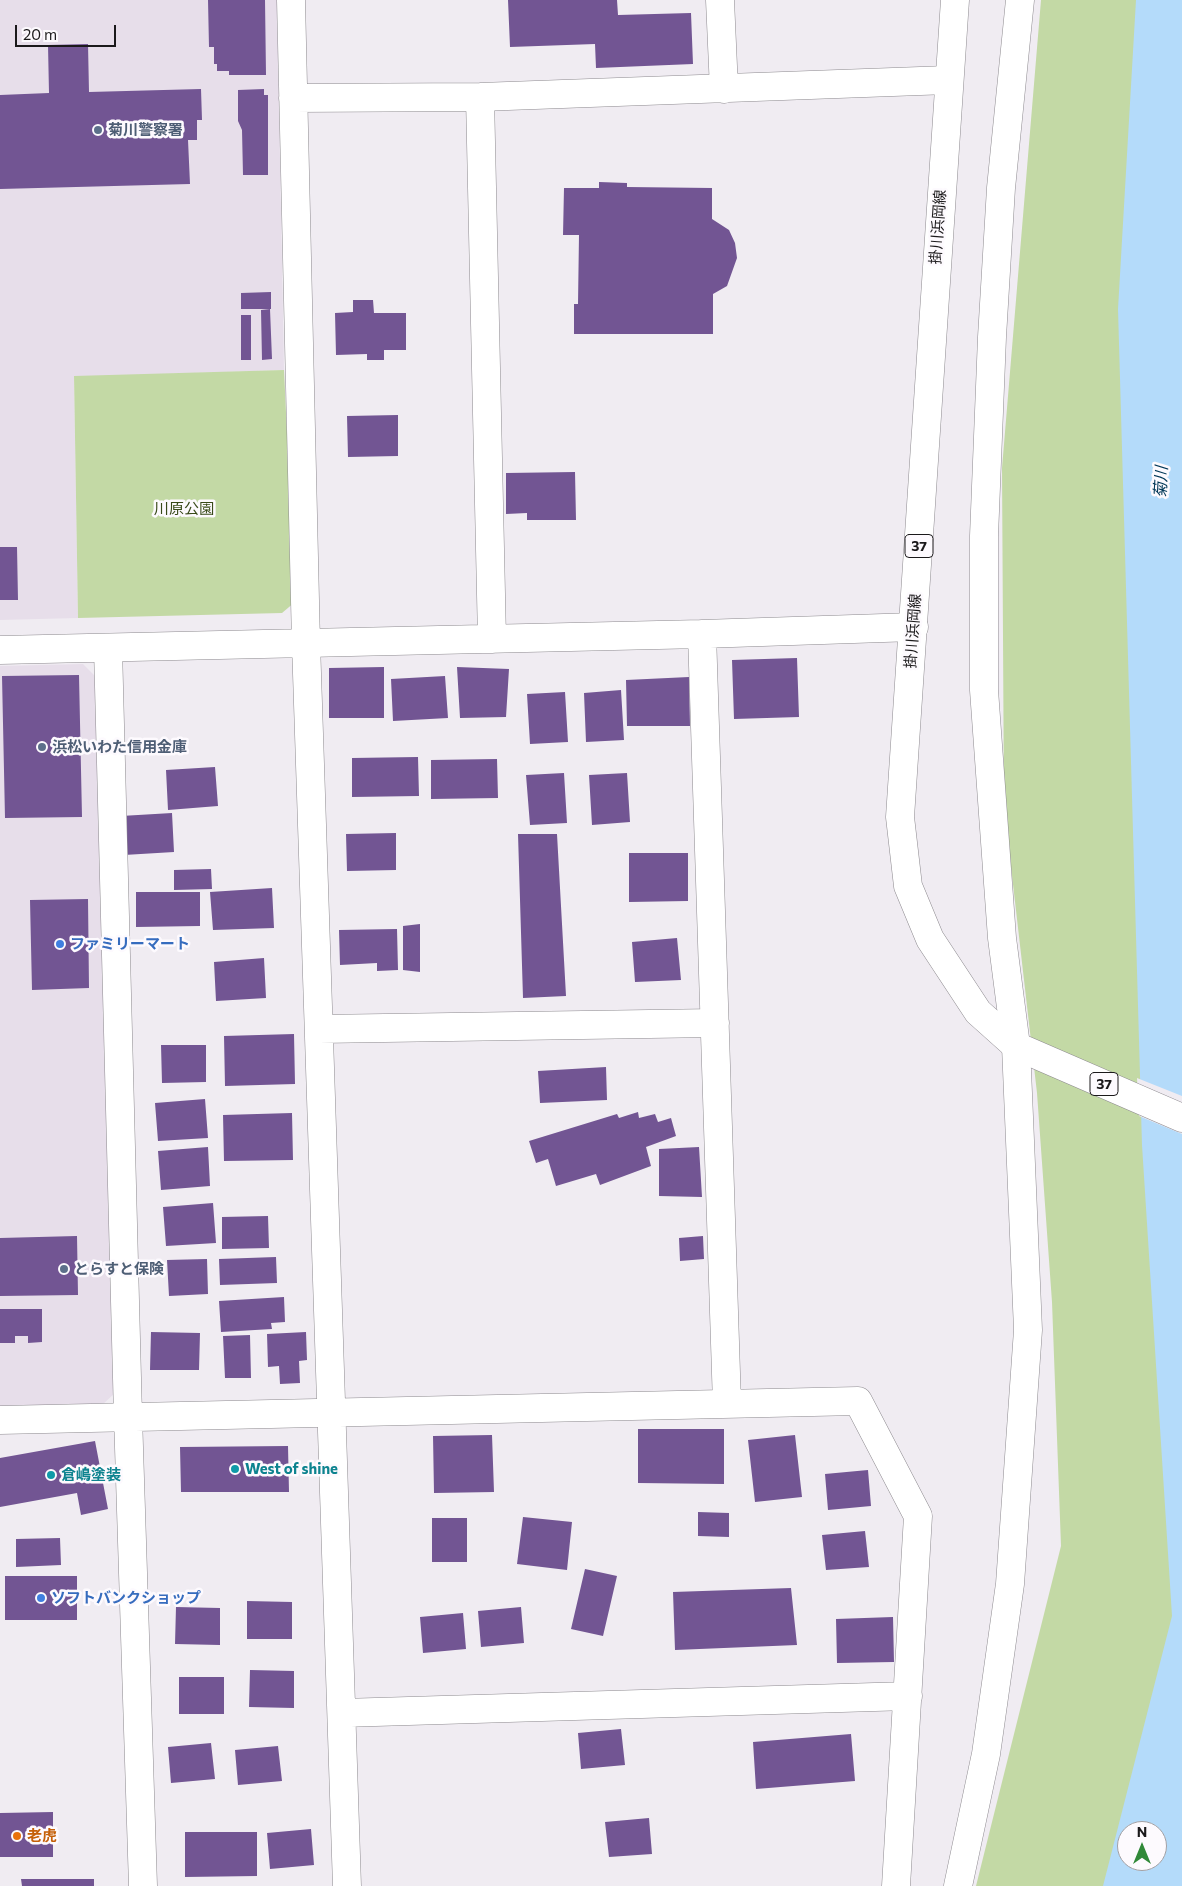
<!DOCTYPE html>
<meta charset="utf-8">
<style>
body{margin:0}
#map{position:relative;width:1182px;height:1886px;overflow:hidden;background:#f0ecf2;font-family:Commissioner,sans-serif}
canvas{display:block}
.north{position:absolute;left:1117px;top:1821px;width:50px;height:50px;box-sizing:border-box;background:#fdfafe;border:1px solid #a3a0a3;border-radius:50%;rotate:0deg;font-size:14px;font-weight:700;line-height:20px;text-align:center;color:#1b191b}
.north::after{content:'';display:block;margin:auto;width:18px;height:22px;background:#318939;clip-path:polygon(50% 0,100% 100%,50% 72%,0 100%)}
.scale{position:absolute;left:15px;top:25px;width:101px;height:22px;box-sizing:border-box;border:2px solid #1b191b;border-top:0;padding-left:6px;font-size:15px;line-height:18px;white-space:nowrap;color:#1b191b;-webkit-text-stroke:4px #fdfafe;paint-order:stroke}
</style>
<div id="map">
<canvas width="1182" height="1886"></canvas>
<div class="north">N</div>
<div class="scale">20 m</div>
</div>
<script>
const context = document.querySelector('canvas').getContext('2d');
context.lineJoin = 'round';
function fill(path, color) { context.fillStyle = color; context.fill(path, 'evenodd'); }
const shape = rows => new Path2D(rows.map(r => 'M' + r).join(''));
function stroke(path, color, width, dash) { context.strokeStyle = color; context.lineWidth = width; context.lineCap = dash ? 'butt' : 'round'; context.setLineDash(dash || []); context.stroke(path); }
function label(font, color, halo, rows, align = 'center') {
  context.font = font + ' Commissioner,"Noto Sans JP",sans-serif'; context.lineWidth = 5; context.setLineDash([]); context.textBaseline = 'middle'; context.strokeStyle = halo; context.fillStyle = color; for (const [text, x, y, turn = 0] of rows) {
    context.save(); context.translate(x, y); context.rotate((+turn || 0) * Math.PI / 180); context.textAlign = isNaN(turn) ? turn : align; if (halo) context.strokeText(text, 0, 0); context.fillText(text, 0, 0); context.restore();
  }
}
fill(shape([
 [0,0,277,0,284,370,74,377,78,618,0,620],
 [83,664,95,676,115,1393,102,1405,0,1407,0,666]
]), '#e7deea');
fill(shape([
 [1041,0,1182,0,1182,1886,976,1886,1061,1546,1052,1302,1037,1093,1004,806,1002,468],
 [1127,1831,1157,1831,1157,1861,1127,1861],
 [284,370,295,602,282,613,78,618,74,376]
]), '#c3d9a5');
fill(shape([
 [1136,0,1182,0,1182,1886,1103,1886,1172,1616,1142,1145,1118,309],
 [1127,1831,1157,1831,1157,1861,1127,1861]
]), '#b4dbfa');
fill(shape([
 [1137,1078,1182,1096,1182,1134,1139,1116]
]), '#f0ecf2');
fill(shape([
 [208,0,265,0,266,75,229,75,229,71,217,71,217,64,214,64,214,47,209,47],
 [508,0,617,0,618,15,691,13,693,64,596,68,595,44,510,47],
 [88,44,89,92,201,89,202,120,197,120,197,140,188,140,190,184,0,189,0,95,49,93,48,45],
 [264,89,264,95,268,95,268,175,243,175,242,130,238,121,238,90],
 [599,182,627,183,627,187,712,188,712,219,729,230,735,243,737,258,727,286,713,294,713,334,574,334,574,304,578,304,579,235,563,235,564,188,599,188],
 [271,292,271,309,241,309,241,293],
 [353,300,373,300,374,313,406,313,406,350,384,350,384,360,367,360,367,354,336,355,335,313,353,312],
 [270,309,272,359,262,360,261,310],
 [241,315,251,315,251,360,241,360],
 [398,415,398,456,348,457,347,416],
 [575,472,576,520,527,520,527,513,506,514,506,473],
 [0,547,17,547,18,600,0,600],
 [797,658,799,717,734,719,732,660],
 [384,667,384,718,329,718,329,668],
 [457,667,509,669,506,717,460,718],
 [79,675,82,817,5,818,2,676],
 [445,676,448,718,393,721,391,679],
 [689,677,690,726,627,726,626,680],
 [621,690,624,740,586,742,584,693],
 [565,692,568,742,530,744,527,694],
 [418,757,419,796,352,797,352,758],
 [497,759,498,798,431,799,431,760],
 [215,767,218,806,168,810,166,770],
 [564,773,567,823,530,825,526,775],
 [627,773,630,822,592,825,589,775],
 [172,813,174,852,124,855,121,816],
 [396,833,396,870,347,871,346,834],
 [518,834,557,834,566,996,523,998],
 [629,853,688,853,688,901,629,902],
 [211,869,212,889,174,890,174,870],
 [272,888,274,928,213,930,210,892],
 [136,892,200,892,200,926,136,927],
 [88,899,89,988,32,990,30,900],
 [420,924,420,972,403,970,403,926],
 [397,929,398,970,377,971,377,963,340,965,339,930],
 [677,938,681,980,635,982,632,942],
 [264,958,266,998,216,1001,214,962],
 [294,1034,295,1084,225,1086,224,1036],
 [161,1045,206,1045,206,1082,162,1083],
 [606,1067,607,1100,540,1103,538,1071],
 [205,1099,208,1138,158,1141,155,1103],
 [638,1112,639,1118,655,1114,658,1122,671,1118,676,1136,646,1147,651,1166,600,1185,596,1174,556,1186,548,1159,536,1163,529,1141,617,1114,619,1118],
 [292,1113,293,1160,224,1161,223,1115],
 [208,1147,210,1186,161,1190,158,1151],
 [699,1147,702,1197,659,1196,659,1149],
 [213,1203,216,1243,166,1246,163,1207],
 [268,1216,269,1248,222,1249,222,1217],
 [77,1236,78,1295,0,1296,0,1238],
 [703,1236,704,1259,680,1261,679,1238],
 [276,1257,277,1283,220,1285,219,1259],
 [207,1259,208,1294,169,1296,167,1260],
 [284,1297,285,1322,271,1323,272,1329,221,1332,219,1301],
 [0,1309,42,1309,42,1342,28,1343,28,1336,15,1336,15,1343,0,1343],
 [151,1332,200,1333,199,1370,150,1370],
 [306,1332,307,1360,299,1361,300,1383,280,1384,279,1366,268,1367,267,1334],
 [250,1335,251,1378,225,1378,223,1336],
 [638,1429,724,1429,724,1484,638,1483],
 [492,1435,494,1492,434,1493,433,1436],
 [795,1435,802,1497,755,1502,748,1440],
 [95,1441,108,1509,81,1515,77,1493,0,1507,0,1458],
 [288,1446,289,1492,181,1492,180,1447],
 [868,1470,871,1506,828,1510,825,1474],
 [698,1512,729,1513,729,1537,698,1536],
 [523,1517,572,1522,567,1570,517,1564],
 [432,1518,467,1518,467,1562,432,1562],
 [865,1531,869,1567,826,1570,822,1535],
 [60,1538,61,1565,16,1567,16,1539],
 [585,1569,617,1576,603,1636,571,1629],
 [5,1576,77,1576,77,1620,5,1620],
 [791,1588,797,1645,675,1650,673,1592],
 [247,1601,292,1602,292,1639,247,1639],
 [176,1607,220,1608,220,1645,175,1644],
 [521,1607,524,1643,481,1647,478,1611],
 [463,1613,466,1649,423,1653,420,1617],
 [893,1617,894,1662,837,1663,836,1619],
 [250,1670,294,1671,294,1708,249,1707],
 [179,1677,224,1677,224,1714,179,1714],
 [621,1729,625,1765,581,1769,578,1733],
 [851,1734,855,1781,756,1789,753,1742],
 [211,1743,215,1779,171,1783,168,1747],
 [278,1746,282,1781,238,1785,235,1750],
 [53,1812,53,1857,0,1857,0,1813],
 [649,1818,652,1854,609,1857,605,1822],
 [311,1829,314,1865,270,1869,267,1833],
 [185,1832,257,1832,257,1876,185,1877],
 [21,1879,94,1879,94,1886,22,1886]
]), '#725593');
const minor = shape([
 [291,0,306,643,347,1886],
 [720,0,724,89],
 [480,97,492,639],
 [293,98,480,97,948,80],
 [702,634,727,1404],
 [108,648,128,1416,143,1886],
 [0,650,702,634,914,627],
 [319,1029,715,1023],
 [0,1420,858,1401,918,1516,896,1886],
 [342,1713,908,1696],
 [958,1886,986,1754,1010,1584,1028,1330,1016,1046,1002,938,984,690,984,536,992,337,1001,188,1020,0]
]);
const primary = shape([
 [955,0,900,817,908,886,930,939,978,1012,1016,1046,1182,1118]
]);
stroke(minor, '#8d8a8f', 29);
stroke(primary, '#8d8a8f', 29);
stroke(minor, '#fff', 28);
stroke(primary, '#fff', 28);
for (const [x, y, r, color] of [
 [98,130,5,"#5c6f8a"],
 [42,747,5,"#5c6f8a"],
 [60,944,5,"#3f7fe0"],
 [64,1269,5,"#5c6f8a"],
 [235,1469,5,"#0f9aa8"],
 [51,1475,5,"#0f9aa8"],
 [41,1598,5,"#3f7fe0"],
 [17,1836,5,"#e8710a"]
]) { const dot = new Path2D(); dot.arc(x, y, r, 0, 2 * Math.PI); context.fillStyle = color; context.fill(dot); stroke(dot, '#fdfafe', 2); }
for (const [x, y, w] of [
 [919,546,28],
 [1104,1084,28]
]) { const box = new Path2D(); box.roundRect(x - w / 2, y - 11.5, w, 23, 4); context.fillStyle = '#fdfafe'; context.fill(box); stroke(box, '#1b191b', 1); }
label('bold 14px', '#1b191b', null, [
 ["37",919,546],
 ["37",1104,1084]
]);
label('bold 15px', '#4e5e75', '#fdfafe', [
 ["菊川警察署",108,130],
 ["浜松いわた信用金庫",52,747],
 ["とらすと保険",74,1269]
], 'left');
label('15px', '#1b191b', '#fdfafe', [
 ["掛川浜岡線",938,227,-86],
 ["掛川浜岡線",913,631,-86]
]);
label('15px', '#394b19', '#fdfafe', [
 ["川原公園",184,509]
]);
label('bold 15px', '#366cbe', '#fdfafe', [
 ["ファミリーマート",70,944],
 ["ソフトバンクショップ",51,1598]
], 'left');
label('bold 15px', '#0d838f', '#fdfafe', [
 ["West of shine",245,1469],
 ["倉嶋塗装",61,1475]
], 'left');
label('bold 15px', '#c56008', '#fdfafe', [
 ["老虎",27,1836]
], 'left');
label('italic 16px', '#003757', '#fdfafe', [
 ["菊川",1161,482,-87]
]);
</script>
